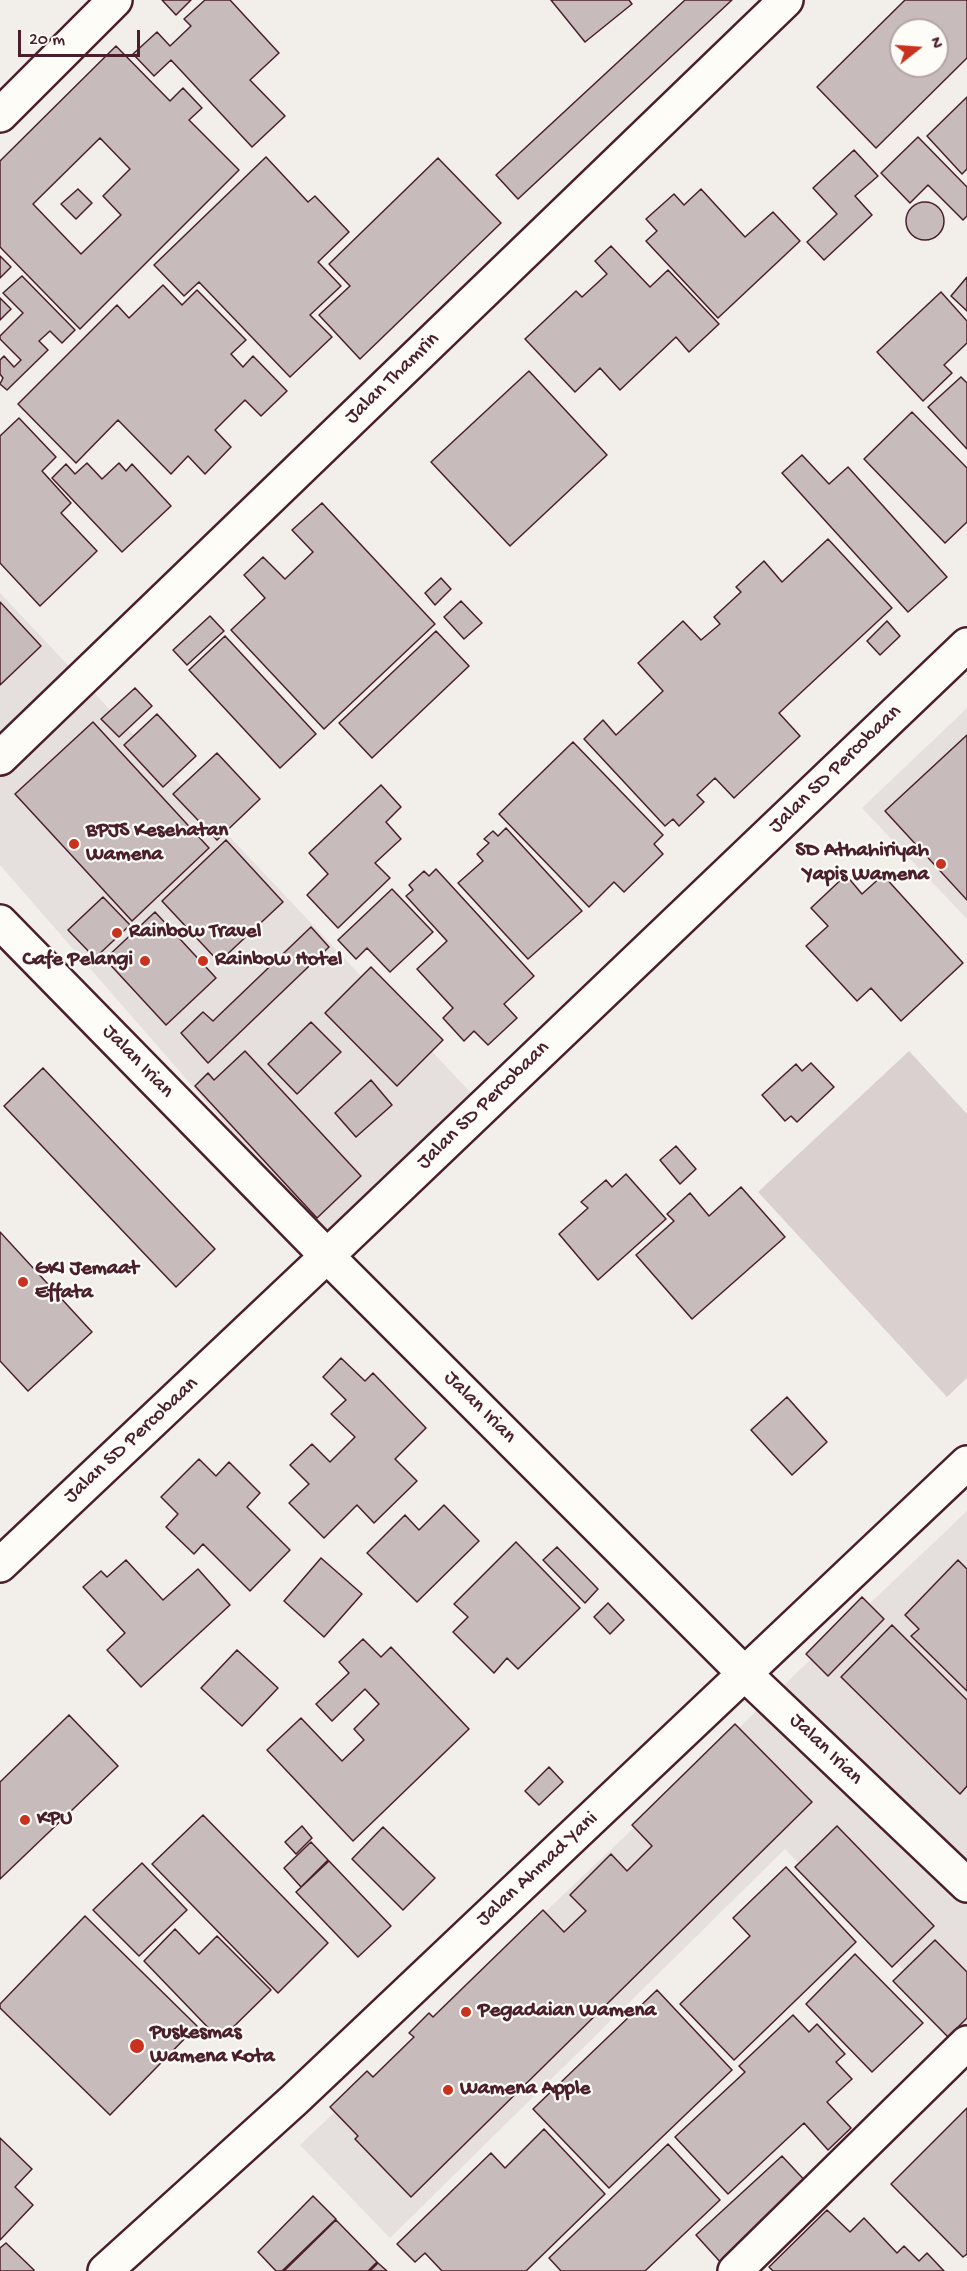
<!DOCTYPE html>
<style>
body{margin:0}
#map{position:relative;width:967px;height:2271px;overflow:hidden;background:#f2efeb;font-family:"Gochi Hand",sans-serif}
canvas{display:block}
.north{position:absolute;left:889px;top:18px;width:60px;height:60px;box-sizing:border-box;background:#fdfcf7;border:2px solid #b5a4a5;border-radius:50%;rotate:73deg;font-size:16px;font-weight:700;line-height:24px;text-align:center;color:#4a1f2b}
.north::after{content:'';display:block;margin:auto;width:21px;height:27px;background:#c8321e;clip-path:polygon(50% 0,100% 100%,50% 72%,0 100%)}
.scale{position:absolute;left:18px;top:30px;width:122px;height:27px;box-sizing:border-box;border:3px solid #4a1f2b;border-top:0;padding-left:8px;font-size:18px;line-height:21px;white-space:nowrap;color:#4a1f2b;-webkit-text-stroke:4px #fdfcf7;paint-order:stroke}
</style>
<div id="map">
<canvas width="967" height="2271"></canvas>
<div class="north">N</div>
<div class="scale">20 m</div>
</div>
<script>
const context = document.querySelector('canvas').getContext('2d');
context.lineJoin = 'round';
function fill(path, color) { context.fillStyle = color; context.fill(path, 'evenodd'); }
const shape = rows => new Path2D(rows.map(r => 'M' + r).join(''));
function stroke(path, color, width, dash) { context.strokeStyle = color; context.lineWidth = width; context.lineCap = dash ? 'butt' : 'round'; context.setLineDash(dash || []); context.stroke(path); }
function label(font, color, halo, rows, align = 'center') {
  context.font = font + ' "Gochi Hand",sans-serif'; context.lineWidth = 4.5; context.setLineDash([]); context.textBaseline = 'middle'; context.strokeStyle = halo; context.fillStyle = color; for (const [text, x, y, turn = 0] of rows) {
    context.save(); context.translate(x, y); context.rotate((+turn || 0) * Math.PI / 180); context.textAlign = isNaN(turn) ? turn : align; if (halo) context.strokeText(text, 0, 0); context.fillText(text, 0, 0); context.restore();
  }
}
fill(shape([
 [0,593,473,1095,329,1243,0,865],
 [967,708,967,919,862,808],
 [967,1511,967,2035,785,1849,390,2238,300,2145]
]), '#e5dfdd');
fill(shape([
 [909,1051,967,1114,967,1378,947,1397,758,1192]
]), '#d9d0cf');
const building = shape([
 [162,0,191,0,176,15,162,0],
 [205,0,230,0,279,53,250,80,285,116,252,147,171,60,154,76,133,54,157,32,170,46,191,26,184,19,205,0],
 [551,0,629,0,632,4,585,42,551,0],
 [685,0,732,0,518,199,496,175,685,0],
 [905,0,967,0,967,58,876,148,817,87,905,0],
 [901,30,937,30,937,66,901,66,901,30],
 [116,46,170,101,183,88,202,108,189,120,239,170,80,329,0,247,0,161,116,46],
 [100,138,130,169,103,196,121,215,81,254,33,204,100,138],
 [967,97,967,169,962,174,927,136,967,97],
 [918,137,967,187,967,216,963,220,928,185,910,203,881,173,918,137],
 [854,150,878,176,855,196,872,215,824,260,807,242,837,214,813,188,854,150],
 [266,157,308,202,315,196,349,232,318,262,341,286,310,315,332,337,290,377,199,282,184,296,154,265,266,157],
 [438,158,501,223,360,359,319,315,350,286,329,264,438,158],
 [78,189,92,203,76,219,61,204,78,189],
 [701,189,745,237,773,212,800,241,718,318,646,241,657,231,646,219,674,194,684,205,701,189],
 '906 221a19 19 0 1 1 38 0a19 19 0 1 1-38 0Z',
 [611,246,650,287,668,270,719,324,689,352,676,337,620,390,600,368,575,392,525,339,576,291,582,297,607,274,595,261,611,246],
 [0,256,11,267,0,278,0,256],
 [22,276,75,330,62,343,50,331,39,341,48,350,7,390,0,384,3,378,0,374,0,360,4,356,14,367,21,360,0,339,0,336,23,313,3,293,22,276],
 [967,277,967,311,951,296,967,277],
 [163,285,182,305,197,290,246,340,231,354,243,367,253,356,287,391,261,416,245,400,215,430,231,447,205,474,188,456,171,474,118,420,76,463,18,404,117,305,129,318,163,285],
 [941,292,967,321,967,343,944,365,952,373,923,401,877,352,941,292],
 [0,298,11,309,0,320,0,298],
 [529,371,607,455,510,546,431,462,529,371],
 [961,377,967,383,967,449,928,407,961,377],
 [912,412,967,468,967,522,945,543,864,459,912,412],
 [19,418,56,457,42,471,71,503,61,513,97,551,40,606,0,563,0,436,19,418],
 [802,455,829,484,848,467,947,577,908,612,782,473,802,455],
 [87,463,102,479,119,463,126,471,132,464,171,506,122,552,52,478,66,464,75,474,87,463],
 [322,503,435,624,324,729,231,630,265,598,244,575,263,557,285,579,313,552,292,530,322,503],
 [828,539,892,608,779,713,800,736,734,798,715,778,697,795,704,802,679,826,673,819,665,826,584,739,603,720,616,735,663,691,638,663,683,621,701,640,720,624,714,617,741,592,736,587,764,561,782,582,828,539],
 [441,578,451,589,435,605,425,593,441,578],
 [461,601,482,623,464,639,444,617,461,601],
 [0,602,41,646,0,685,0,602],
 [210,616,224,631,187,665,173,650,210,616],
 [887,621,900,636,880,655,867,641,887,621],
 [436,631,469,666,372,758,339,723,436,631],
 [225,636,316,734,280,768,189,670,225,636],
 [135,688,152,706,119,737,101,719,135,688],
 [157,714,196,756,163,787,124,745,157,714],
 [93,722,209,848,132,921,15,794,93,722],
 [967,735,967,900,885,811,967,735],
 [573,742,663,835,654,844,663,854,624,892,614,882,589,907,499,814,573,742],
 [217,753,260,799,217,840,173,794,217,753],
 [381,785,401,807,386,822,401,839,375,863,390,878,338,928,307,895,328,874,309,853,381,785],
 [506,828,582,911,528,959,458,883,483,861,477,854,489,843,484,839,493,831,498,836,506,828],
 [226,840,283,902,219,962,162,901,226,840],
 [436,869,534,976,504,1004,517,1018,488,1045,474,1031,464,1041,443,1018,453,1008,417,969,447,941,406,896,413,890,409,885,424,871,429,876,436,869],
 [846,875,862,894,883,875,963,963,901,1021,871,988,857,1001,806,946,828,926,811,908,846,875],
 [392,889,433,932,390,972,367,948,356,959,338,940,392,889],
 [103,897,130,925,95,958,68,930,103,897],
 [155,912,216,978,166,1025,105,959,155,912],
 [311,927,329,947,208,1063,181,1033,203,1012,213,1021,311,927],
 [371,967,443,1040,397,1086,325,1013,371,967],
 [311,1022,341,1052,297,1094,268,1064,311,1022],
 [245,1051,361,1176,317,1218,195,1086,208,1073,214,1080,245,1051],
 [811,1063,834,1087,797,1122,791,1116,785,1121,762,1095,796,1064,802,1071,811,1063],
 [43,1068,215,1249,176,1287,4,1106,43,1068],
 [371,1080,392,1105,356,1137,335,1113,371,1080],
 [676,1146,696,1169,680,1184,660,1160,676,1146],
 [626,1174,666,1219,598,1280,559,1234,588,1208,581,1202,606,1180,612,1187,626,1174],
 [741,1187,785,1237,692,1319,636,1255,674,1221,667,1214,690,1193,709,1216,741,1187],
 [0,1232,92,1332,28,1391,0,1361,0,1232],
 [341,1358,365,1381,373,1373,426,1428,395,1459,417,1481,374,1523,357,1505,324,1538,289,1503,309,1484,290,1465,312,1444,330,1462,355,1437,331,1414,346,1400,323,1377,341,1358],
 [787,1397,827,1442,792,1475,751,1430,787,1397],
 [199,1459,216,1476,229,1462,260,1493,247,1507,290,1550,250,1591,203,1544,194,1554,166,1527,178,1514,161,1497,199,1459],
 [444,1505,479,1541,417,1602,367,1553,405,1515,419,1530,444,1505],
 [516,1542,580,1608,518,1669,507,1658,494,1673,453,1632,468,1617,454,1604,516,1542],
 [557,1547,598,1589,585,1603,543,1560,557,1547],
 [321,1558,362,1594,324,1637,284,1601,321,1558],
 [126,1560,163,1600,198,1569,230,1605,141,1687,107,1650,125,1633,83,1587,101,1571,107,1577,126,1560],
 [958,1560,967,1569,967,1691,911,1636,919,1629,905,1615,958,1560],
 [862,1597,884,1619,828,1676,806,1654,862,1597],
 [608,1603,624,1620,610,1634,594,1617,608,1603],
 [892,1625,967,1700,967,1786,960,1794,841,1677,892,1625],
 [363,1639,381,1657,391,1647,469,1729,353,1841,267,1750,301,1718,342,1761,364,1740,354,1729,379,1704,365,1689,332,1721,316,1704,349,1673,339,1662,363,1639],
 [237,1650,278,1688,242,1726,201,1688,237,1650],
 [69,1715,118,1766,0,1879,0,1782,69,1715],
 [735,1724,812,1802,411,2197,355,2139,358,2136,330,2107,367,2071,373,2077,414,2037,409,2033,429,2013,433,2017,543,1910,564,1932,586,1911,570,1895,611,1854,627,1871,652,1846,632,1825,735,1724],
 [549,1767,563,1782,539,1805,525,1791,549,1767],
 [203,1815,328,1943,278,1993,152,1864,203,1815],
 [302,1826,312,1838,296,1854,285,1842,302,1826],
 [837,1826,934,1926,892,1967,795,1867,837,1826],
 [383,1827,435,1878,403,1910,352,1859,383,1827],
 [311,1842,328,1860,301,1887,284,1868,311,1842],
 [329,1861,391,1926,358,1957,296,1892,329,1861],
 [142,1863,187,1910,139,1956,93,1910,142,1863],
 [786,1867,856,1942,734,2060,680,2004,750,1936,733,1918,786,1867],
 [85,1916,197,2026,110,2115,0,2008,0,2004,85,1916],
 [175,1929,199,1954,217,1936,271,1990,220,2040,144,1961,175,1929],
 [935,1940,967,1972,967,2018,948,2037,893,1981,935,1940],
 [855,1954,923,2023,872,2072,806,2004,855,1954],
 [657,1990,732,2070,609,2188,533,2109,657,1990],
 [793,2015,809,2032,817,2024,845,2054,836,2062,852,2079,827,2102,851,2128,828,2150,804,2123,728,2194,675,2137,745,2072,739,2066,793,2015],
 [967,2108,967,2254,963,2257,891,2184,967,2108],
 [544,2129,605,2194,526,2271,442,2271,425,2253,415,2262,397,2244,491,2153,505,2168,544,2129],
 [0,2138,32,2169,15,2187,33,2205,0,2240,0,2138],
 [668,2144,720,2200,645,2271,561,2271,549,2258,668,2144],
 [782,2156,809,2185,723,2265,696,2235,782,2156],
 [313,2196,336,2219,282,2271,276,2271,258,2252,313,2196],
 [827,2210,850,2232,864,2218,897,2253,904,2246,919,2261,927,2253,944,2271,773,2271,769,2267,827,2210],
 [336,2220,377,2262,368,2271,284,2271,336,2220],
 [6,2243,34,2270,34,2271,0,2271,0,2248,6,2243],
 [378,2263,387,2271,370,2271,378,2263]
]);
fill(building, '#c8bbbb');
stroke(building, '#4a1f2b', 1.5);
const street = shape([
 [0,115,115,0],
 [735,2271,967,2043]
]);
const secondary = shape([
 [0,758,786,0],
 [0,922,327,1256,745,1674,967,1885],
 [0,1565,327,1256,967,645],
 [105,2271,294,2100,967,1463]
]);
stroke(street, '#4a1f2b', 38);
stroke(secondary, '#4a1f2b', 38);
stroke(street, '#fdfcf7', 33);
stroke(secondary, '#fdfcf7', 33);
for (const [x, y, r, color] of [
 [74,844,6,"#c8321e"],
 [941,864,6,"#c8321e"],
 [117,933,6,"#c8321e"],
 [145,961,6,"#c8321e"],
 [203,961,6,"#c8321e"],
 [23,1282,6,"#c8321e"],
 [25,1820,6,"#c8321e"],
 [466,2012,6,"#c8321e"],
 [137,2046,8,"#c8321e"],
 [448,2090,6,"#c8321e"]
]) { const dot = new Path2D(); dot.arc(x, y, r, 0, 2 * Math.PI); context.fillStyle = color; context.fill(dot); stroke(dot, '#fdfcf7', 2); }
label('21px', '#4a1f2b', '#fdfcf7', [
 ["Jalan Thamrin",393,379,-44],
 ["Jalan SD Percobaan",836,770,-44],
 ["Jalan Irian",137,1062,46],
 ["Jalan SD Percobaan",484,1106,-44],
 ["Jalan Irian",479,1408,45],
 ["Jalan SD Percobaan",132,1441,-43],
 ["Jalan Irian",825,1750,44],
 ["Jalan Ahmad Yani",538,1870,-43]
]);
label('bold 21px', '#4a1f2b', '#fdfcf7', [
 ["BPJS Kesehatan",86,832],
 ["Wamena",86,856],
 ["SD Athahiriyah",929,852,"right"],
 ["Yapis Wamena",929,876,"right"],
 ["Rainbow Travel",129,933],
 ["Cafe Pelangi",133,961,"right"],
 ["Rainbow Hotel",215,961],
 ["GKI Jemaat",35,1270],
 ["Effata",35,1294],
 ["KPU",37,1820],
 ["Pegadaian Wamena",478,2012],
 ["Puskesmas",150,2034],
 ["Wamena Kota",150,2058],
 ["Wamena Apple",460,2090]
], 'left');
</script>
